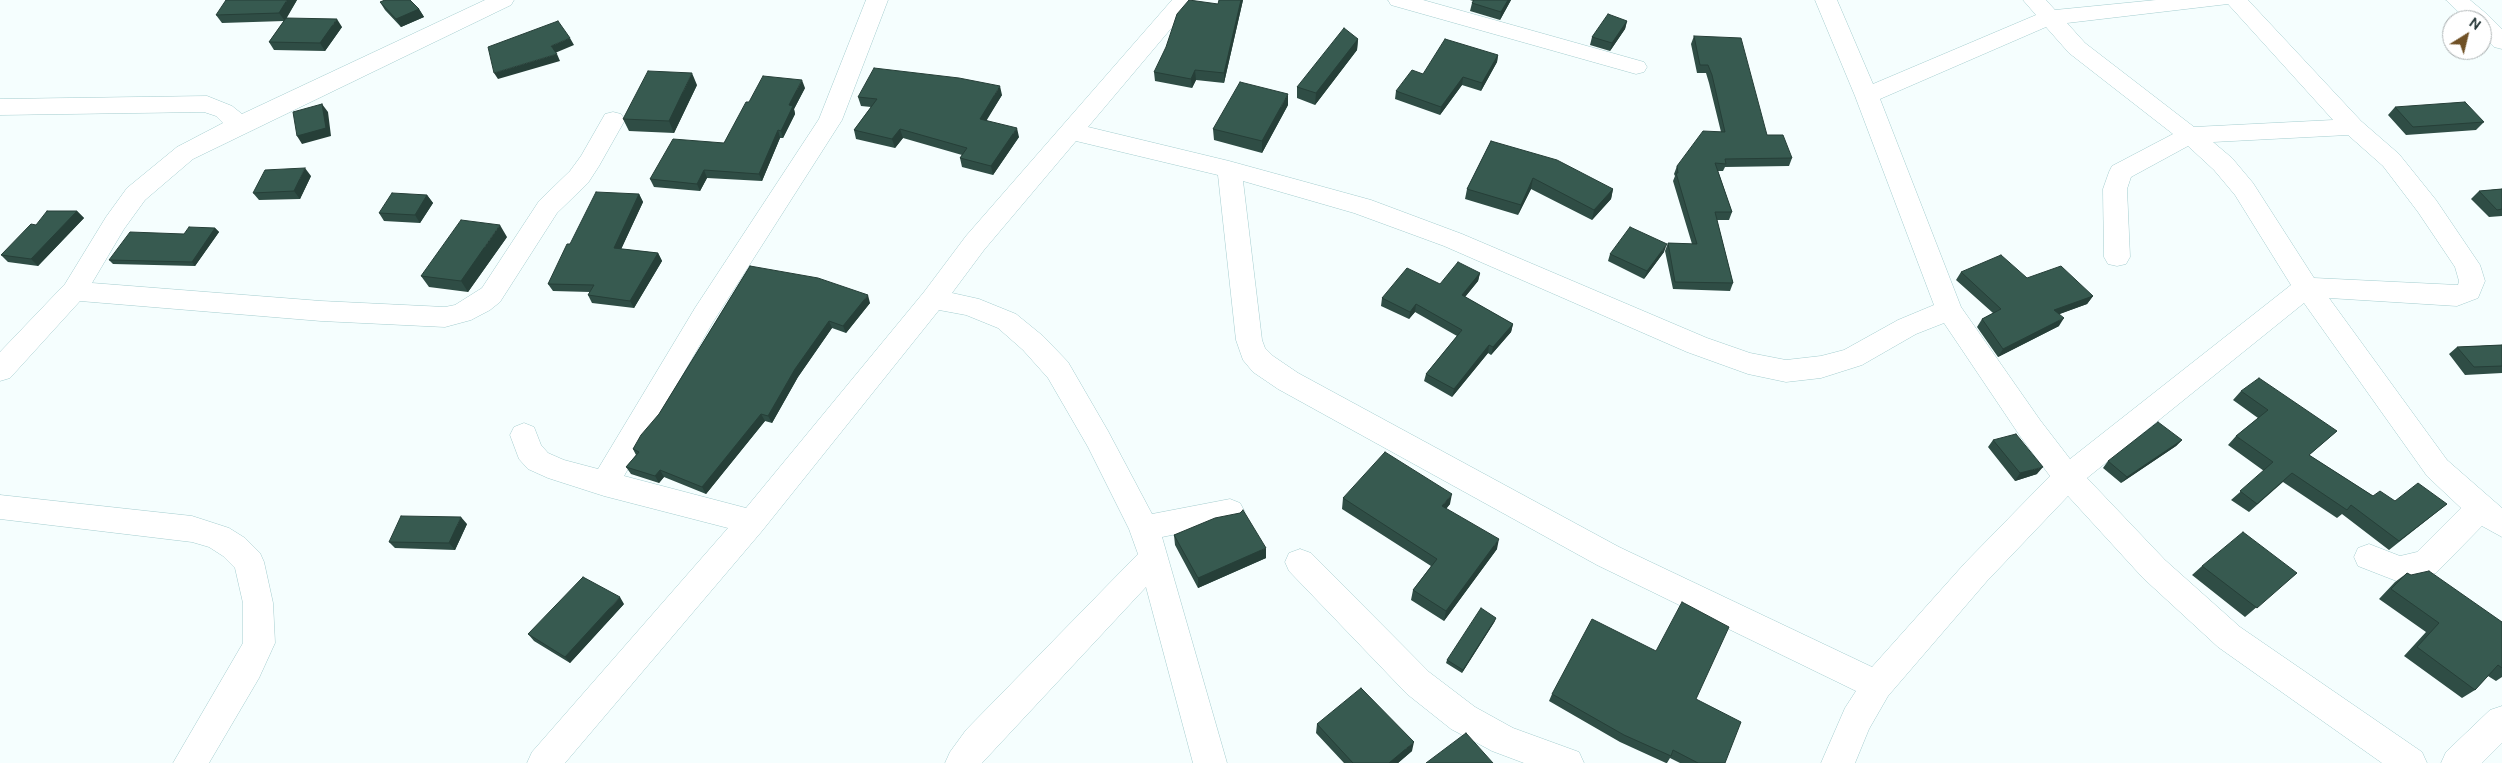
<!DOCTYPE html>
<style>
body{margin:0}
#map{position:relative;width:2502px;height:763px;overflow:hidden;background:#f5fefe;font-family:Ubuntu,sans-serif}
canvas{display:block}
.north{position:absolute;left:2442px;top:10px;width:50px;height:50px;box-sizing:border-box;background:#fff;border:1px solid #a9afb0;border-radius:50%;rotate:36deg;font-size:14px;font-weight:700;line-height:20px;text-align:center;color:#273839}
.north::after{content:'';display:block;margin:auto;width:18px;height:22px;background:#705126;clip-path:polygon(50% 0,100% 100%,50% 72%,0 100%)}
</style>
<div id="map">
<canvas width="2502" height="763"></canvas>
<div class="north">N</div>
</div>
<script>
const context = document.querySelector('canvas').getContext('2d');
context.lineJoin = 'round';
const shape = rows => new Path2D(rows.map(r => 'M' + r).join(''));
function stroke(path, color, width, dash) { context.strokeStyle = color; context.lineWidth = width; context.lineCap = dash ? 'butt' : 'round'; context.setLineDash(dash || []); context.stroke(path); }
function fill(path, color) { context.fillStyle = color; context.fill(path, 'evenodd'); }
const minor = shape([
 [485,0,514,0,511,5,193,159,145,200,124,229,92,283,321,301,445,307,455,305,482,288,539,201,570,171,581,156,605,114,613,112,621,114,625,120,599,166,588,183,557,213,500,302,490,310,471,320,445,327,321,321,80,301,10,378,0,381,0,352,65,284,106,217,127,188,177,147,223,123,216,116,204,112,0,115,0,99,207,96,232,106,242,114,485,0],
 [866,0,888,0,842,120,713,322,624,476,746,508,924,292,966,236,1172,0,1195,0,1088,127,1229,161,1371,200,1462,234,1707,338,1750,353,1786,360,1821,356,1844,350,1898,320,1934,305,1855,96,1815,0,1837,0,1873,84,2036,15,2023,0,2046,0,2055,10,2156,0,2248,0,2361,121,2399,154,2436,200,2480,265,2485,281,2478,298,2457,306,2329,298,2447,460,2502,508,2502,537,2482,526,2436,573,2425,577,2399,582,2358,566,2354,557,2358,548,2369,544,2400,556,2417,552,2461,508,2427,476,2304,303,2087,478,2165,560,2240,627,2422,752,2427,763,2382,763,2218,647,2143,578,2068,496,1987,581,1888,696,1869,729,1855,763,1821,763,1845,708,1856,691,1597,565,1278,389,1253,372,1243,360,1236,340,1218,175,1076,141,984,250,952,293,979,299,1016,314,1043,336,1068,362,1108,431,1152,514,1230,499,1240,503,1245,512,1240,521,1162,537,1227,763,1193,763,1146,587,982,763,945,763,950,752,966,730,1138,554,1129,529,1088,447,1048,378,1023,350,998,328,966,315,939,310,762,531,565,763,527,763,532,752,728,528,604,496,548,478,528,469,519,459,510,435,514,427,524,423,534,427,541,445,548,453,564,460,598,469,695,308,819,119,866,0],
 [2228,4,2333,120,2194,127,2085,43,2067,23,2228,4],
 [2046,27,2069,53,2173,134,2112,166,2109,172,2103,189,2104,257,2108,264,2117,266,2126,264,2130,257,2127,189,2131,177,2188,146,2214,170,2235,195,2291,285,2070,459,2040,420,1961,307,1880,99,2046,27],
 [2348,135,2383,166,2418,212,2455,267,2459,281,2458,285,2314,278,2253,183,2232,158,2213,142,2348,135],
 [1243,181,1354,213,1444,246,1687,352,1748,374,1786,382,1821,378,1862,365,1916,334,1944,323,2020,436,2050,476,1965,563,1872,667,1619,547,1298,373,1273,356,1265,348,1262,340,1243,181],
 [1388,0,1423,0,1644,62,1647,67,1644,72,1636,74,1391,5,1388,0],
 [2446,0,2470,0,2488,15,2502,29,2502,49,2494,47,2482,35,2482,20,2467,20,2446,0],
 [0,495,192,516,229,528,245,538,260,553,264,562,273,603,275,643,259,678,209,763,173,763,243,643,243,603,235,568,223,556,209,547,192,542,0,519,0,495],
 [1300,549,1311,553,1429,672,1475,707,1513,728,1579,752,1584,763,1524,763,1492,751,1451,729,1407,694,1289,571,1285,562,1289,553,1300,549],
 [2502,706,2502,743,2482,763,2441,763,2446,752,2490,710,2502,706]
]);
stroke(minor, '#a4cdcf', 1);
fill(minor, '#fff');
fill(shape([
 [297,0,286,18,342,27,325,51,274,50,269,42,284,21,222,23,216,15],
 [1243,0,1224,83,1196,80,1192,88,1155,81,1154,72,1218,4],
 [1470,0,1511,0,1500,20,1470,11,1472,3,1473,1],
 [380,2,419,9,424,17,401,27,385,10],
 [1627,21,1625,29,1610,51,1590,45,1592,37],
 [1694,36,1767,135,1792,158,1789,166,1725,167,1723,171,1718,171,1732,212,1729,220,1717,220,1733,283,1730,291,1673,289,1665,251,1668,243,1692,244,1673,181,1675,176,1674,174,1677,166,1721,132,1709,83,1706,73,1697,73,1691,44],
 [1358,39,1357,50,1315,105,1297,98,1297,87],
 [1498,55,1497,62,1481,91,1462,85,1440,115,1395,99,1396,91,1423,74],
 [697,85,674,133,629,131,623,119],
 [805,88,794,109,795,114,783,138,780,138,762,181,707,178,700,191,654,187,650,179,724,143,749,102],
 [1002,95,986,120,1019,137,993,175,962,167,960,158,962,155,903,138,895,148,856,139,854,130,871,107,861,106,858,97],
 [1288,105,1262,153,1214,140,1213,129],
 [2395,107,2484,122,2476,130,2406,135,2388,115],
 [1491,141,1613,189,1611,199,1592,220,1531,189,1518,215,1465,199,1467,189],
 [311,176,300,199,259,200,253,193],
 [2502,189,2502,216,2489,217,2471,199,2479,191],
 [639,194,643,202,621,249,658,253,662,261,634,308,592,303,588,295,590,292,553,291,548,284,570,244],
 [427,195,433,203,420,223,384,221,379,213],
 [77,211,84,218,38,266,8,262,1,255,36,225],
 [215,228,219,232,195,266,113,264,109,260,184,234],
 [507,237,468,292,429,287,421,276],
 [1664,252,1644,279,1608,261,1610,254],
 [750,266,870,303,846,333,832,328,798,377,772,423,765,421,706,494,664,477,659,483,631,474,626,467,636,455,633,449,659,414],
 [1961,272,2027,278,2093,296,2087,304,2059,314,2059,326,1998,357,1977,327,1982,319,1993,313,1956,280],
 [1480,273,1478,281,1465,297,1513,324,1511,332,1491,355,1488,353,1452,397,1424,381,1426,374,1457,336,1415,312,1409,319,1381,306,1382,298,1440,284],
 [2502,345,2502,373,2465,375,2449,354,2457,347],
 [2241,391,2337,431,2309,455,2373,496,2395,501,2447,504,2389,550,2342,514,2337,518,2283,482,2249,512,2231,500,2264,471,2228,445,2236,436,2258,418,2233,400],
 [1993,440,2037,474,2015,481,1988,447],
 [2182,440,2176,446,2121,483,2103,468,2108,461],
 [1343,498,1450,504,1446,509,1497,549,1444,621,1411,600,1413,590,1431,566,1342,509],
 [1240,513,1266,558,1198,588,1175,545,1174,535],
 [467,524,455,550,395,548,389,542],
 [2202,566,2297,573,2245,617,2192,575],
 [2407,573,2502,622,2502,677,2496,681,2488,676,2475,690,2462,698,2404,656,2426,632,2379,599,2395,582],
 [624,604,570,663,534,641,528,634],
 [1495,621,1462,673,1446,663,1447,660],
 [1552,694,1696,699,1725,763,1680,763,1670,758,1667,763,1666,763,1620,742,1549,701],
 [1317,724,1412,751,1398,763,1344,763,1316,733]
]), '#2f4d45');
fill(shape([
 [287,0,297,0,285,21,279,13],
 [1241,0,1243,0,1224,83,1224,73],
 [1508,0,1511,0,1500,20,1501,12],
 [419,9,424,17,401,27,396,19],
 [337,19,342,27,325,51,320,43],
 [1627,21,1625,29,1610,51,1612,43],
 [570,38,574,45,555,53,551,46],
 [1358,39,1357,50,1315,105,1316,93],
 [557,54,560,61,498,79,494,73],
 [1498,55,1497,62,1481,91,1482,83],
 [1195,70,1196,80,1192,88,1191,79],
 [692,73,697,85,674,133,669,121],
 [1463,77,1462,85,1440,115,1441,107],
 [802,80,805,88,794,109,795,114,783,138,781,131,789,105],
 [1000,86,1002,95,982,128,980,119],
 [1288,94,1288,105,1262,153,1262,141],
 [322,104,328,112,331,136,302,144,297,136],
 [1017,128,1019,137,993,175,991,166],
 [900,129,903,138,895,148,892,139],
 [778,130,780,138,762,181,759,174],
 [305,168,311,176,300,199,294,191],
 [704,170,707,178,700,191,697,184],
 [1533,178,1531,189,1518,215,1521,205],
 [1613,189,1611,199,1592,220,1594,210],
 [639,194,643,202,618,256,614,248],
 [427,195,433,203,420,223,415,215],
 [77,211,84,218,38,266,31,259],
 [500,225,507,237,468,292,461,281],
 [215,228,219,232,195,266,192,262],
 [1667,244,1664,252,1644,279,1647,271],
 [658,253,662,261,634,308,630,301],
 [1480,273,1478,281,1460,303,1462,295],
 [868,295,870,303,846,333,843,326],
 [2093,296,2087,304,2049,318,2054,310],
 [1416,304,1415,312,1409,319,1410,312],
 [2064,318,2059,326,1998,357,2003,349],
 [829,321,832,328,798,377,772,423,768,416,795,369],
 [1513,324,1511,332,1491,355,1493,347],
 [1489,345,1488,353,1452,397,1454,389],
 [761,414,765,421,706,494,702,487],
 [2182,440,2176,446,2121,483,2127,477],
 [2043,467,2037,474,2015,481,2020,473],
 [660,470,664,477,659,483,655,476],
 [1452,494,1450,504,1440,516,1442,506],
 [461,517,467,524,455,550,449,543],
 [1499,539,1497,549,1444,621,1446,611],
 [1266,548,1266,558,1198,588,1198,578],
 [620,597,624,604,570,663,565,657],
 [1496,618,1495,621,1462,673,1463,670],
 [1414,742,1412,751,1398,763,1389,763]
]), '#263f38');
const building = shape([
 [226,0,287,0,279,13,216,15,226,0],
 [385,0,410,0,419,9,396,19,380,2,385,0],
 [1189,0,1218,4,1219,0,1241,0,1224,73,1195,70,1191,79,1154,72,1166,47,1177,14,1189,0],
 [1474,0,1508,0,1501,12,1472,3,1474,0],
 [1608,14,1627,21,1612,43,1592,37,1608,14],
 [286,18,337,19,320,43,269,42,286,18],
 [558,21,570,38,551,46,557,54,494,73,488,47,558,21],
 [1344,28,1358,39,1316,93,1297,87,1344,28],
 [1694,36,1741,38,1767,135,1783,135,1792,158,1725,159,1726,164,1715,163,1732,212,1715,212,1733,283,1675,282,1668,243,1697,244,1676,173,1678,173,1677,166,1703,131,1725,132,1712,75,1708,65,1700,65,1694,36],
 [1445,39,1498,55,1482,83,1463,77,1441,107,1396,91,1412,70,1423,74,1445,39],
 [874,68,959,78,1000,86,980,119,1017,128,991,166,960,158,967,148,900,129,892,139,854,130,877,99,858,97,874,68],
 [648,71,692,73,669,121,623,119,648,71],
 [763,76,802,80,789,105,793,106,781,131,778,130,759,174,704,170,697,184,650,179,673,139,724,143,746,102,749,102,763,76],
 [1240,82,1288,94,1262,141,1213,129,1240,82],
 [2465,102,2484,122,2413,127,2395,107,2465,102],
 [322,104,326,128,297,136,293,112,322,104],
 [1491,141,1557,160,1613,189,1594,210,1533,178,1521,205,1467,189,1491,141],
 [305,168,294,191,253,193,265,170,305,168],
 [2502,189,2502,209,2497,210,2479,191,2502,189],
 [596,192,639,194,614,248,658,253,630,301,588,295,594,285,548,284,567,244,570,244,596,192],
 [392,193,427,195,415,215,379,213,392,193],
 [47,211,77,211,31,259,1,255,31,224,36,225,47,211],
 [461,220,500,225,461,281,421,276,461,220],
 [189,227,215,228,192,262,109,260,130,232,184,234,189,227],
 [1630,227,1667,244,1647,271,1610,254,1630,227],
 [2001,255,2027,278,2061,266,2093,296,2054,310,2064,318,2003,349,1982,319,2001,309,1961,272,2001,255],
 [1458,262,1480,273,1462,295,1513,324,1493,347,1489,345,1454,389,1426,374,1462,330,1416,304,1410,312,1382,298,1407,268,1440,284,1458,262],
 [750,266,818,278,868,295,843,326,829,321,795,369,768,416,761,414,702,487,660,470,655,476,626,467,639,452,633,449,641,435,659,414,750,266],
 [2502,345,2502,366,2474,367,2457,347,2502,345],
 [2259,378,2337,431,2309,455,2373,496,2380,491,2395,501,2418,483,2447,504,2399,541,2351,505,2347,510,2292,473,2257,504,2240,491,2273,462,2236,436,2268,410,2241,391,2259,378],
 [2158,422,2182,440,2127,477,2108,461,2158,422],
 [2016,434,2043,467,2020,473,1993,440,2016,434],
 [1385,452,1452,494,1442,506,1499,539,1446,611,1413,590,1437,559,1343,498,1385,452],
 [1243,510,1266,548,1198,578,1174,535,1215,518,1240,513,1243,510],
 [401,516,461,517,449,543,389,542,401,516],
 [2243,532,2297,573,2257,608,2202,566,2243,532],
 [2429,571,2502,622,2502,668,2498,665,2475,690,2417,647,2439,623,2391,589,2407,573,2411,575,2429,571],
 [583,577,620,597,565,657,528,634,583,577],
 [1682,602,1729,627,1696,699,1741,722,1725,763,1698,763,1673,750,1671,756,1624,735,1552,694,1592,619,1656,651,1682,602],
 [1481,608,1496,618,1463,670,1447,660,1481,608],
 [1361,688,1414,742,1389,763,1353,763,1317,724,1361,688],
 [1466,733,1493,763,1426,763,1466,733]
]);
fill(building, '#375a50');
stroke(building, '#263f38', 1);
</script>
